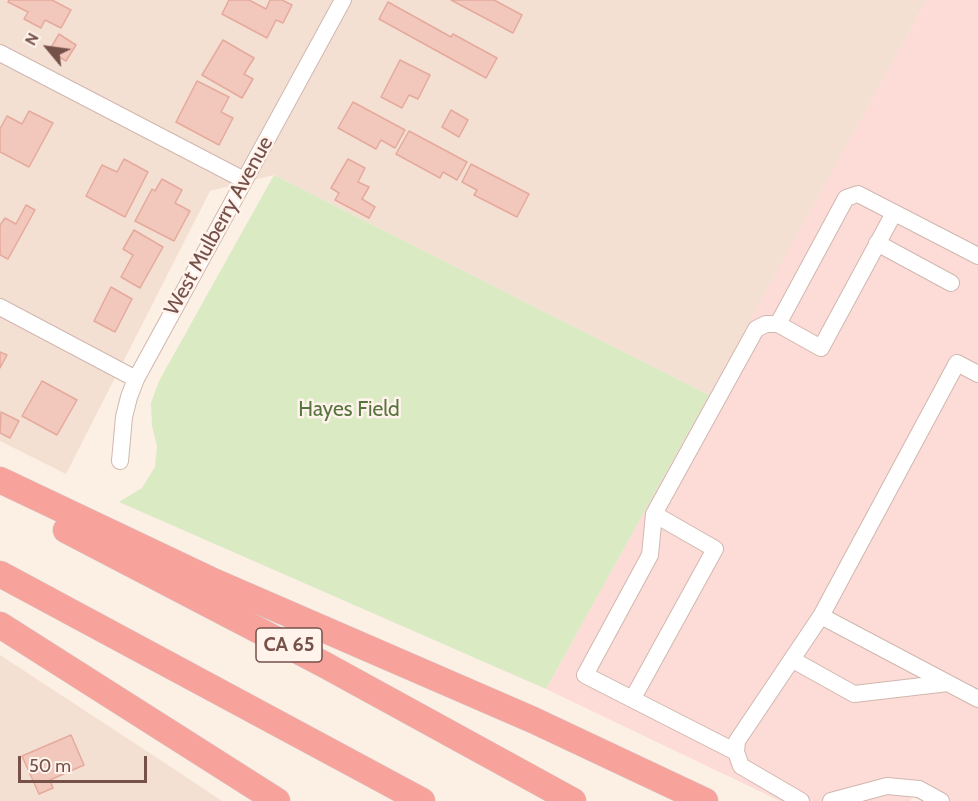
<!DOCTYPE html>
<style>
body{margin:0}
#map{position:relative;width:978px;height:801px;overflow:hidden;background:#fcefe4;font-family:Cabin,sans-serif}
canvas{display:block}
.north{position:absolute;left:18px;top:18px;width:60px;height:60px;-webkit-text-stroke:4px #fff3eb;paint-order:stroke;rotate:299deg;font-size:16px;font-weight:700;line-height:24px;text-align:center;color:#75514a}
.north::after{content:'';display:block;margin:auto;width:21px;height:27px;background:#75514a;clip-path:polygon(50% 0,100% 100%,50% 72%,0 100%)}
.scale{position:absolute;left:18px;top:756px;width:129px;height:27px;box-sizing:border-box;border:3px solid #75514a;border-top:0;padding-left:8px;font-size:18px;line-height:21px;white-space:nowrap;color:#75514a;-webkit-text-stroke:4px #fff3eb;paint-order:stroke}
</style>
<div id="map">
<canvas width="978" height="801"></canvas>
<div class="north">N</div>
<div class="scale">50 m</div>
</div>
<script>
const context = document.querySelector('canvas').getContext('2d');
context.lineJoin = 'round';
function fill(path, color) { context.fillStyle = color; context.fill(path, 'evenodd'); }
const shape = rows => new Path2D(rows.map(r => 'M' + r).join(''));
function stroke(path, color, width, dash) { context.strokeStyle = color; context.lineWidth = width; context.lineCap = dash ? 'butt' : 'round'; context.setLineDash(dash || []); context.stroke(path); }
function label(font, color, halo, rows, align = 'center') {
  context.font = font + ' Cabin,sans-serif'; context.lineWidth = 5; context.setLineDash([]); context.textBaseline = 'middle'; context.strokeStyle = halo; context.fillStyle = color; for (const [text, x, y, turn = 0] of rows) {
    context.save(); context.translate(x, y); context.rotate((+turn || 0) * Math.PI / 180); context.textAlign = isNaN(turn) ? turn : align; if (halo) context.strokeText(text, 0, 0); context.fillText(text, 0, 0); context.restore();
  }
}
fill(shape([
 [0,0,927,0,709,395,274,175,210,191,66,474,0,441],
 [0,655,177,771,222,801,0,801]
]), '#f4dfd3');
fill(shape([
 [927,0,978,0,978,801,922,801,913,797,910,801,780,801,546,689]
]), '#fddcd8');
fill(shape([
 [274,175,709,395,546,689,119,502,142,488,155,467,157,446,152,426,151,403,159,381]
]), '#daeac3');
const building = shape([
 [9,0,52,0,71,10,61,28,45,20,41,28,24,19,28,12,8,2,9,0],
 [229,0,249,0,266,9,270,0,282,0,292,5,283,23,276,20,267,38,222,14,229,0],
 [451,0,494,0,522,15,513,33,451,0],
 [388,2,451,37,453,34,497,58,486,78,379,19,388,2],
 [59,34,76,45,66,61,49,51,59,34],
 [223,40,254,58,244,74,253,79,242,98,202,75,223,40],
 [400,60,430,75,418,99,409,95,402,108,381,97,400,60],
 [197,81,229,97,221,112,233,118,219,145,176,122,197,81],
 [353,102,405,130,395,148,381,140,376,149,338,128,353,102],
 [451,110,468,120,459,137,442,127,451,110],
 [29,111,53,123,29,167,0,152,0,129,7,116,22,124,29,111],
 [409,131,467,162,457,180,443,172,440,178,396,154,409,131],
 [124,159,148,172,125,217,86,196,102,165,117,172,124,159],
 [348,159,365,168,358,182,369,187,362,199,375,207,369,218,335,200,339,193,331,188,348,159],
 [471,164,529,194,517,217,474,195,477,190,462,182,471,164],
 [162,179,182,190,175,203,190,211,174,241,135,221,152,189,155,191,162,179],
 [26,205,35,210,8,259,0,255,0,225,5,218,16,224,26,205],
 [134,230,163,247,140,288,121,277,133,255,123,249,134,230],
 [111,287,132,299,115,332,94,321,111,287],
 [0,352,7,355,0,368,0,352],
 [42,381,77,400,57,435,22,416,42,381],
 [1,412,19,421,10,438,0,433,1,412],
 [71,735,84,765,50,780,53,788,39,794,22,756,71,735]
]);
fill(building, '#f2c7bc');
stroke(building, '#e5aa9c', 1.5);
const minor = shape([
 [0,53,244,180],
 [877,243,951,283],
 [0,307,136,379],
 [778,324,821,348,894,213],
 [978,374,957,363,821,616,978,699],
 [120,461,124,417,129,397,136,379,343,0],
 [793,660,854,694,948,683],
 [633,698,715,549,654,514],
 [736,752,585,675,650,555,654,514,756,329,766,324,778,324,846,198,858,194,978,256],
 [801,801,741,766,736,752,737,741,821,616],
 [831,801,887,786,919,789,941,801]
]);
const highway = shape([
 [0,480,215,582,533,720,705,801],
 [66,530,325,665,573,801],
 [0,574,422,801],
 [0,625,277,801]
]);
stroke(minor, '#d0b7ae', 18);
stroke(highway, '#d8cecc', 27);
stroke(minor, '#fff', 16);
stroke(highway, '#f7a29b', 26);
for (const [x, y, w] of [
 [289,645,66]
]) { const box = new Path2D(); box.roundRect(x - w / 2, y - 17, w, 34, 4.5); context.fillStyle = '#fff3eb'; context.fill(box); stroke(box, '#75514a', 1.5); }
label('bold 20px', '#75514a', null, [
 ["CA 65",289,645]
]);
label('21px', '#75514a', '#fff3eb', [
 ["West Mulberry Avenue",219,226,-61]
]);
label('21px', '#58753f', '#fff3eb', [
 ["Hayes Field",349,410]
]);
</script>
